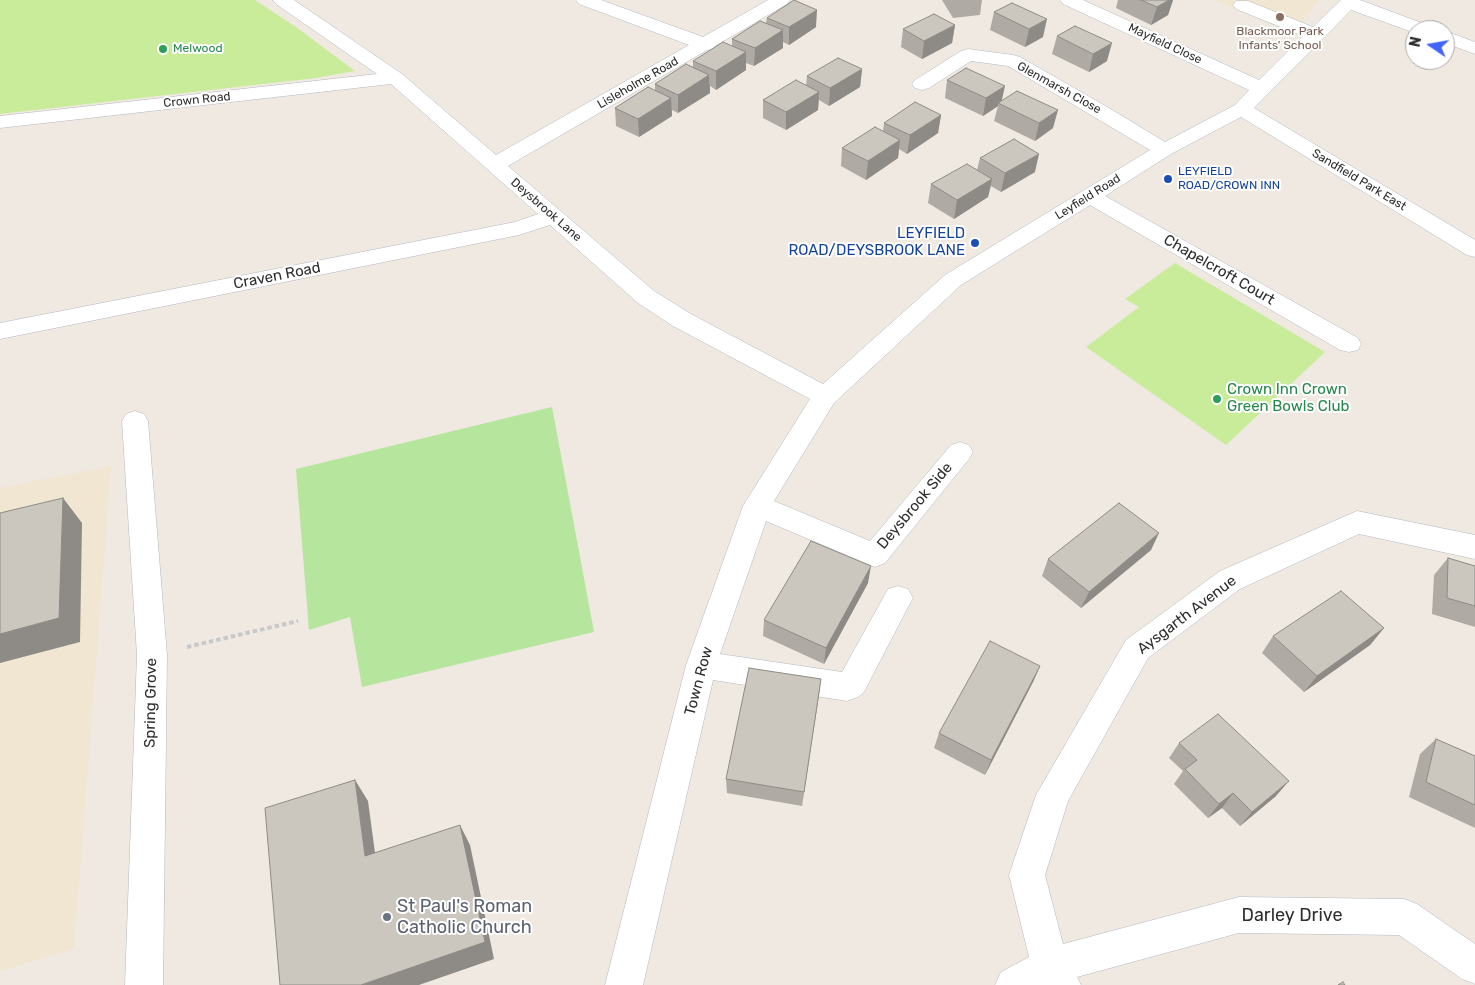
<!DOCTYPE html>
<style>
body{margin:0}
#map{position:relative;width:1475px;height:985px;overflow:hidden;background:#efe9e1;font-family:Rubik,sans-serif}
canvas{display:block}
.north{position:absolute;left:1405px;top:20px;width:50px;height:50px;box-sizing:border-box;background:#fff;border:1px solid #ababab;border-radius:50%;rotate:282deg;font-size:14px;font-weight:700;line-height:20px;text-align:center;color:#2e2e2e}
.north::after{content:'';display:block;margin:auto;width:18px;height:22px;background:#4264fb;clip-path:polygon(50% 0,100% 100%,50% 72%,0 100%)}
</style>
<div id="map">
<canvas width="1475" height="985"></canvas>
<div class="north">N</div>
</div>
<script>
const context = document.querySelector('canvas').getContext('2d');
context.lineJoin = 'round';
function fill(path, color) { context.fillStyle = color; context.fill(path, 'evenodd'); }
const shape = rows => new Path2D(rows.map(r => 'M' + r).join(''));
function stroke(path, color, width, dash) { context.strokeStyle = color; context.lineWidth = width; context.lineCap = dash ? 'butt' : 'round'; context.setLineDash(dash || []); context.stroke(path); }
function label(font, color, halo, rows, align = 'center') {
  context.font = font + ' Rubik,sans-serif'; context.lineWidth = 4; context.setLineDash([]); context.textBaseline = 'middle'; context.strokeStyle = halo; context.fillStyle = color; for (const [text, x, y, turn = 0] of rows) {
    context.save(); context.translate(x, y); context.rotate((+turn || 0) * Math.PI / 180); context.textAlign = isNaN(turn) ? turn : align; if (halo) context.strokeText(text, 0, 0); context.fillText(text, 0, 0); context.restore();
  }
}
fill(shape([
 [1214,0,1318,0,1294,34],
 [111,466,74,949,0,971,0,488]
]), '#f0e6d1');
fill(shape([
 [552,407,594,632,362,687,350,617,309,630,296,469]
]), '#b6e59e');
fill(shape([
 [0,0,255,0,296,27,355,71,316,78,0,114],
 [1175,263,1325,352,1226,445,1086,347,1139,307,1125,299]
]), '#c9ec9a');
const minor = shape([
 [273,0,294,0,402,74,496,155,689,45,579,4,576,0,601,0,703,37,768,0,790,0,787,4,715,46,713,49,707,50,508,166,654,291,691,314,823,384,945,275,1150,150,1008,66,971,61,929,88,922,90,915,88,912,84,915,80,961,51,968,49,1013,55,1020,57,1109,108,1165,142,1235,105,1249,90,1063,4,1060,0,1083,0,1259,80,1303,36,1236,9,1233,5,1236,1,1248,1,1313,27,1341,0,1360,0,1430,26,1433,30,1415,30,1415,33,1351,10,1254,108,1475,240,1475,257,1467,255,1241,117,1171,154,1105,196,1358,338,1361,344,1358,350,1349,352,1340,350,1090,205,961,285,834,403,774,501,870,541,951,445,960,442,969,445,973,452,969,459,885,563,875,567,766,521,720,654,842,672,888,589,898,586,908,589,913,598,908,607,864,692,858,697,847,701,713,680,643,985,605,985,686,665,743,506,810,399,673,326,638,303,550,225,519,235,0,339,0,323,515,222,538,214,391,84,0,128,0,116,377,74,276,4,273,0],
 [1445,31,1475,42,1475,54,1445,43,1445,31],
 [135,411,144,414,148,421,167,655,163,985,125,985,137,655,122,421,126,414,135,411],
 [1357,511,1475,535,1475,559,1359,534,1240,589,1148,658,1068,801,1045,875,1063,944,1239,897,1404,899,1417,904,1475,944,1475,984,1462,979,1399,935,1239,933,1077,977,1081,985,995,985,1001,972,1029,957,1009,875,1036,795,1126,640,1220,571,1357,511]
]);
stroke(minor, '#b4b7c1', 1);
stroke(shape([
 [187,647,298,621]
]), '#c9c9c9', 4, [4.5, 3]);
fill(minor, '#fff');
fill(shape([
 [942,0,982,0,980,15,953,18],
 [1118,0,1173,0,1168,15,1151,25,1116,8],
 [1012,3,1043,37,1025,47,990,30,994,12],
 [767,18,816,27,789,45,783,42,783,48,754,66,746,63,746,70,716,90,710,86,710,93,678,113,672,110,672,116,639,137,616,126,615,108,655,90,655,84,693,67,693,61,732,46,732,39,766,23],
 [955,25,952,43,922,59,901,47,903,29],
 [1075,26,1107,61,1089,72,1052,54,1057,36],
 [862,69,860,87,829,106,819,100,818,110,786,130,763,118,763,100,806,86,807,76],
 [947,80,1002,101,1053,128,1035,141,994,121,998,106,983,116,945,98],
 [941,115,938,133,907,154,899,149,898,158,866,180,841,166,842,148,883,131,884,123],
 [980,158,1035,172,1001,192,991,186,988,197,954,219,928,203,931,184,977,170],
 [1151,550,1081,608,1042,576,1048,559],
 [1448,558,1475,566,1475,627,1432,614,1434,575],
 [868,583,824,664,763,636,764,620],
 [1384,628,1370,645,1304,692,1262,653,1273,636],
 [1040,666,1033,682,985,775,934,748,939,733],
 [821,679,802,806,727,793,726,779],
 [1436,739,1475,756,1475,828,1409,797,1420,754],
 [1179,743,1276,796,1240,826,1222,808,1208,818,1174,784,1183,771,1169,758]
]), '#afaba4');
fill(shape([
 [1169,0,1173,0,1168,15,1151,25,1157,7],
 [817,10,816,27,789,45,789,27],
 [1047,19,1043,37,1025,47,1029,29],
 [955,25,952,43,922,59,924,41],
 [783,30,783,48,754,66,755,48],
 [1112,43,1107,61,1089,72,1093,54],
 [746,52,746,70,716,90,716,71],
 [862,69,860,87,829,106,830,88],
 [709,75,710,93,678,113,678,95],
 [1005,86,1001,104,998,103,998,106,983,116,986,98],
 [819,92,818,110,786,130,786,112],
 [671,98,672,116,639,137,638,119],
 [1058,110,1053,128,1035,141,1039,123],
 [941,115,938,133,907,154,910,135],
 [900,140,898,158,866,180,868,161],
 [1039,154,1035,172,1001,192,1005,173],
 [992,179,988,197,954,219,957,200],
 [63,498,82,523,80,642,0,663,0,634],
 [1159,533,1151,550,1081,608,1089,592],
 [871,566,868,583,824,664,826,648],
 [1384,628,1370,645,1304,692,1317,676],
 [1040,666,1033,682,985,775,991,760],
 [821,679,819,695,802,806,804,792],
 [355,780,368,801,378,875,365,856],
 [1289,781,1276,796,1240,826,1252,812],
 [1233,793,1222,808,1208,818,1219,804],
 [460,825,470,845,494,959,419,985,361,985]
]), '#8e8b86');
const building = shape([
 [794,0,817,10,789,27,767,18,794,0],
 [1141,0,1169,0,1157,7,1141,0],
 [1012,3,1047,19,1029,29,994,12,1012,3],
 [934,14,955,25,924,41,903,29,934,14],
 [760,21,783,30,755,48,732,39,760,21],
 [1075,26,1112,43,1093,54,1057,36,1075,26],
 [723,42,746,52,716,71,693,61,723,42],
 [838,58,862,69,830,88,807,76,838,58],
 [686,64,709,75,678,95,655,84,686,64],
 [966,68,1005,86,986,98,947,80,966,68],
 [796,80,819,92,786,112,763,100,796,80],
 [648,87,671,98,638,119,615,108,648,87],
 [1017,91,1058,110,1039,123,998,103,1017,91],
 [915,102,941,115,910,135,884,123,915,102],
 [875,127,900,140,868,161,842,148,875,127],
 [1014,139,1039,154,1005,173,980,158,1014,139],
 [967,164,992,179,957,200,931,184,967,164],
 [63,498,59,618,0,634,0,513,63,498],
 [1119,503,1159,533,1089,592,1048,559,1119,503],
 [811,541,871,566,826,648,764,620,811,541],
 [1448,558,1475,566,1475,606,1447,598,1448,558],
 [1341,591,1384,628,1317,676,1273,636,1341,591],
 [990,641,1040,666,991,760,939,733,990,641],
 [749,668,821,679,804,792,726,779,749,668],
 [1218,714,1289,781,1252,812,1233,793,1219,804,1185,769,1197,760,1179,743,1218,714],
 [1436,739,1475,756,1475,805,1426,782,1436,739],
 [355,780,365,856,460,825,485,942,361,985,280,985,265,808,355,780],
 [1343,982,1345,985,1338,985,1343,982]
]);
fill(building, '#cbc7bf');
stroke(building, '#8e8b86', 1);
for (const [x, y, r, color] of [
 [1280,17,5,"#8d6e63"],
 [163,49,5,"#2e9e5b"],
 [1168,179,5,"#1a4fb4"],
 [975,243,5,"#1a4fb4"],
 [1217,399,5,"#2e9e5b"],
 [387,917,5,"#6b7280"]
]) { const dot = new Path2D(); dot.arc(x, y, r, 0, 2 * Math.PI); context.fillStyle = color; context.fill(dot); stroke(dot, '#fff', 2); }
label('12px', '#785e54', '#fff', [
 ["Blackmoor Park",1280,32],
 ["Infants' School",1280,46]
]);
label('12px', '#2e2e2e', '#fff', [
 ["Mayfield Close",1165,44,25],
 ["Lisleholme Road",638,83,-30],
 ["Glenmarsh Close",1059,88,29],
 ["Crown Road",197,100,-6],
 ["Sandfield Park East",1359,180,31],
 ["Leyfield Road",1088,197,-32],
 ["Deysbrook Lane",546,210,41]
]);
label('12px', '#27864d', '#fff', [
 ["Melwood",173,49]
], 'left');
label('12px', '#164399', '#fff', [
 ["LEYFIELD",1178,172],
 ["ROAD/CROWN INN",1178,186]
], 'left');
label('15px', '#164399', '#fff', [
 ["LEYFIELD",965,234],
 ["ROAD/DEYSBROOK LANE",965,251]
], 'right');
label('15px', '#2e2e2e', '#fff', [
 ["Chapelcroft Court",1219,270,30],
 ["Craven Road",277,276,-11],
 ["Deysbrook Side",915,506,-50],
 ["Aysgarth Avenue",1187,615,-37],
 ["Town Row",699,681,-75],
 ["Spring Grove",151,703,-89]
]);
label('15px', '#27864d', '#fff', [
 ["Crown Inn Crown",1227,390],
 ["Green Bowls Club",1227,407]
], 'left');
label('18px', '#5b616d', '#fff', [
 ["St Paul's Roman",397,907],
 ["Catholic Church",397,928]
], 'left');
label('18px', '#2e2e2e', '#fff', [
 ["Darley Drive",1292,916]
]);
</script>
